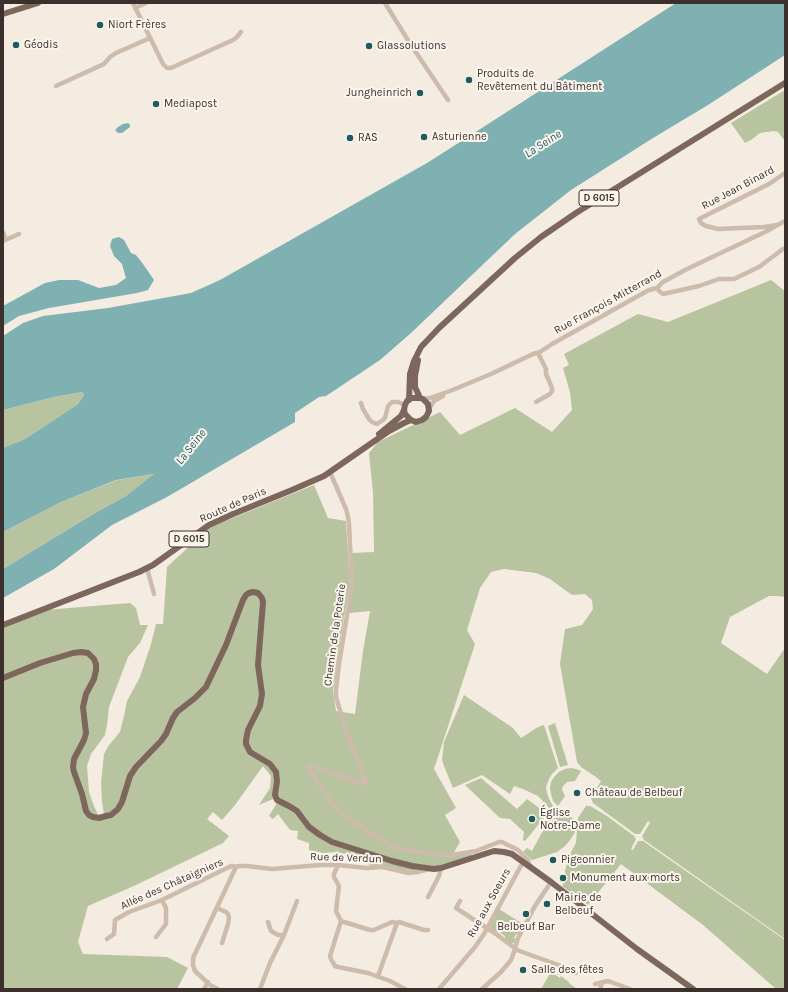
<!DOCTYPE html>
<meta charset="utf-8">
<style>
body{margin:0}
#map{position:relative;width:788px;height:992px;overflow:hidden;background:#f4ebe1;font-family:Karla,sans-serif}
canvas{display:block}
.frame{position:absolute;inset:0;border:4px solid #3b302b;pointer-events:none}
</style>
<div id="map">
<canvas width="788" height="992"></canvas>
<div class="frame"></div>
</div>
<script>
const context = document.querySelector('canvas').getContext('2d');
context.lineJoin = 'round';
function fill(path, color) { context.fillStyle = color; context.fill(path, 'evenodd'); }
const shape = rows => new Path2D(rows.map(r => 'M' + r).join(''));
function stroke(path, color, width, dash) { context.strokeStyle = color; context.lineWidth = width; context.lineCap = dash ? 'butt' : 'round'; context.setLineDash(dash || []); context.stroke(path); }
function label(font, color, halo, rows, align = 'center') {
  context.font = font + ' Karla,sans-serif'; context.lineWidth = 4; context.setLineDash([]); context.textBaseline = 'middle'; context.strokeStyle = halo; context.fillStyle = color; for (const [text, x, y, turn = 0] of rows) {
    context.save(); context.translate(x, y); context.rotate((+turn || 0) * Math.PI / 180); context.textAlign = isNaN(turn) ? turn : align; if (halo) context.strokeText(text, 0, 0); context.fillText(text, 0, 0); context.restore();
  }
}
fill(shape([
 [785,90,785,141,778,132,774,131,760,133,751,140,745,143,731,123],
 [771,280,785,291,785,597,776,596,769,596,752,605,730,617,721,643,767,674,785,648,785,939,644,840,642,836,650,823,648,821,640,834,635,834,593,803,591,798,601,781,596,777,581,767,577,762,560,664,565,629,582,625,593,609,592,600,585,594,572,595,550,579,536,573,504,569,491,572,480,588,467,630,475,644,434,769,456,808,445,815,460,842,452,856,471,854,473,856,441,866,432,866,418,864,416,871,410,871,372,866,353,856,336,852,323,853,309,850,309,843,297,839,298,831,290,830,278,814,273,819,269,816,277,803,273,799,259,805,270,788,271,776,263,766,235,805,222,820,213,812,207,819,229,836,223,843,136,885,88,906,78,942,83,954,167,957,188,968,177,989,3,989,3,626,45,610,130,603,136,608,140,625,148,625,140,643,128,657,109,707,107,725,105,735,91,754,87,766,89,792,94,806,98,815,104,814,102,802,101,783,104,754,109,745,120,732,124,716,127,701,140,677,151,644,156,624,163,624,167,567,210,527,314,485,328,518,346,521,350,585,344,617,333,691,336,711,355,714,363,651,370,611,349,613,352,553,374,552,373,492,369,453,378,442,440,412,460,435,515,408,552,432,572,410,570,392,563,368,569,365,564,354,638,314,668,322],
 [82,392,84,395,78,404,25,439,3,448,3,410,54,397],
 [155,474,126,496,95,513,3,569,3,532,61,502,117,480],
 [464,695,513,728,521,738,538,727,544,725,558,768,552,774,549,779,546,787,547,793,549,799,553,806,574,819,576,828,574,834,570,840,565,846,557,852,532,860,523,852,527,848,532,851,553,812,538,796,523,789,514,786,510,794,482,775,453,788,444,766,442,760,444,742],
 [555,723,568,765,560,767,548,726],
 [571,768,576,769,581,771,575,781,567,782,563,786,562,790,565,796,558,806,553,801,551,794,550,787,551,782,554,777,559,772,565,769],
 [481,778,517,809,527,799,547,814,525,841,523,840,524,832,510,819,500,818,465,785],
 [586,806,590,806,607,816,634,836,636,839,631,849,633,850,638,841,643,841,785,940,785,989,776,989,703,925,621,864,588,905,562,886,566,880,565,871,569,856,576,843,578,818],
 [499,909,523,924,523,925,520,925,517,931,519,932,518,935,516,934,514,938,516,940,514,943,510,943,505,939,505,936,498,931,497,933,489,928],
 [551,972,560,978,561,976,569,982,569,983,577,989,541,989]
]), '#b8c4a0');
fill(shape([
 [676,3,785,3,785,55,708,105,653,138,571,190,515,234,411,333,380,360,326,396,319,397,295,413,295,422,167,497,112,525,54,569,3,598,3,569,95,513,126,496,154,474,116,480,61,502,3,532,3,448,25,439,78,404,84,395,82,392,54,397,3,410,3,336,23,323,43,316,108,308,191,293,220,280,427,163,471,135],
 [128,123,130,125,130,127,122,133,118,133,115,130,118,127,123,124],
 [119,237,124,240,131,253,136,255,143,264,154,280,148,290,137,293,49,308,19,316,3,326,3,306,45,283,59,280,78,280,99,288,116,285,126,278,122,264,114,256,110,246,112,239]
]), '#7fb0b2');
stroke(shape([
 [133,3,163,64,167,68,171,68,233,40,236,38,241,32],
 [385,3,411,45,448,100],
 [135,8,146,3],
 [56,86,104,64,110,57,116,53,150,38],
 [777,225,764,227,718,229,706,226,701,223,699,219,769,184,785,173],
 [3,232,6,240],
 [3,241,19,234],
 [657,288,659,291,663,294,699,286,719,279,734,279,759,267,783,249],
 [423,399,430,398,450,391,491,374,533,354,540,352,552,344,649,290,657,288,663,282,687,269,765,232,785,221],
 [536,402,550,394,552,391,552,388,546,374,546,369,538,353],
 [361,403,363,409,369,419,372,422,377,424,383,420,385,418,388,406,392,402,398,402,405,405],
 [429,409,434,401,443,396],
 [330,472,346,509,348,517,349,524,352,585,339,664,336,690,336,697,347,734,366,782,364,783,361,783,311,766,309,768,311,773,332,803,343,815,370,833,393,846,405,850,439,855,452,855,476,851,499,842,502,842,518,850,528,860,530,867],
 [147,568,154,594],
 [338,865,334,874,334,877,339,886,336,911,341,921,370,930,374,930,392,922,397,923,399,922,424,930,428,930],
 [428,897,439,876,441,868],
 [460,901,456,908,496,934,517,950,564,967,576,973],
 [217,908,226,912,228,914,229,918,228,924,222,943],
 [341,921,330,956,331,959,335,966,338,967,368,973,390,981,405,989],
 [268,922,271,931,278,935,284,935],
 [156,937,166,924,166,908,162,900],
 [107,939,114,934,115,920,129,912,162,900,229,867,232,866,236,867,239,866,247,866,272,869,320,865,338,865,366,868,382,867,409,873,418,872,429,869],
 [378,976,397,923],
 [595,984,608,981,630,989],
 [204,989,208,982],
 [218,989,210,985,195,971,193,965,193,958,236,867],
 [260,989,270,963,284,935,297,901],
 [439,989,475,947,484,934,523,862],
 [482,989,501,972,511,960,514,952,518,938,535,906,551,882],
 [600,989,602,983]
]), '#cdbbac', 4.5);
stroke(shape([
 [3,14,38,3],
 [418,360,415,376,415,387,420,398,423,399,428,404,429,411,426,417,422,420,416,422,411,420,405,414,404,410,405,405,407,401,411,398,420,398],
 [409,400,410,374,414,361,421,347,439,328,515,258,541,237,576,213,785,83],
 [379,434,401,416,404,410],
 [3,625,139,572,153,565,209,525,233,514,292,490,324,476,389,431,404,423,411,420],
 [3,678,40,663,73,653,81,652,88,653,94,659,96,664,96,670,94,679,86,694,83,707,86,733,84,740,74,759,73,767,74,772,82,794,86,811,89,815,93,817,99,818,106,816,111,815,118,809,122,802,130,776,136,767,161,741,166,734,173,718,177,712,195,698,206,687,226,645,243,600,246,595,249,593,253,592,258,593,262,598,263,602,258,665,262,694,260,706,248,730,246,740,246,744,250,752,270,764,276,772,277,781,275,795,277,800,289,806,297,811,309,827,320,835,332,842,392,861,412,866,434,869,441,868,494,851,504,852,512,854,551,882,637,949,693,989]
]), '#7d675c', 6);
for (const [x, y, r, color] of [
 [100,25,4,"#1f5a5e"],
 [16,45,4,"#1f5a5e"],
 [369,46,4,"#1f5a5e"],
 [469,80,4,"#1f5a5e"],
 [420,93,4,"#1f5a5e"],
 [156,104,4,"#1f5a5e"],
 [424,137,4,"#1f5a5e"],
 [350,138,4,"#1f5a5e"],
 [577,793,4,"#1f5a5e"],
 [532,819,4,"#1f5a5e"],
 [553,860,4,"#1f5a5e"],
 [563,878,4,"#1f5a5e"],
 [547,904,4,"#1f5a5e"],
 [526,914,4,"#1f5a5e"],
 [523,970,4,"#1f5a5e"]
]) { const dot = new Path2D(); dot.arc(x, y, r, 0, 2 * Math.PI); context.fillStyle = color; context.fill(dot); stroke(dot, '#fbf5ee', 1.5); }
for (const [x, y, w] of [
 [599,198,40],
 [189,539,40]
]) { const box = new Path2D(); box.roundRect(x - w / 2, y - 8, w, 16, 3); context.fillStyle = '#fbf5ee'; context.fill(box); stroke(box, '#3b302b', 1); }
label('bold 10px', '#3b302b', null, [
 ["D 6015",599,198],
 ["D 6015",189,539]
]);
label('11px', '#3b302b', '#fbf5ee', [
 ["Niort Frères",108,25],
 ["Géodis",24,45],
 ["Glassolutions",377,46],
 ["Produits de",477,74],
 ["Revêtement du Bâtiment",477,87],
 ["Jungheinrich",412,93,"right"],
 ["Mediapost",164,104],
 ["Asturienne",432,137],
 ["RAS",358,138],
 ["Château de Belbeuf",585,793],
 ["Église",540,813],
 ["Notre-Dame",540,826],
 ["Pigeonnier",561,860],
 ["Monument aux morts",571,878],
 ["Mairie de",555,898],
 ["Belbeuf",555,911],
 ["Belbeuf Bar",526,927,"center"],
 ["Salle des fêtes",531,970]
], 'left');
label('11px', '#3b302b', '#fbf5ee', [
 ["Rue Jean Binard",738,188,-28],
 ["Rue François Mitterrand",608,302,-29],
 ["Route de Paris",233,505,-24],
 ["Chemin de la Poterie",335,635,-82],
 ["Rue de Verdun",346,858,2],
 ["Allée des Châtaigniers",172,884,-24],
 ["Rue aux Soeurs",489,903,-61]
]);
label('italic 12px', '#1f5a5e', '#fbf5ee', [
 ["La Seine",543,144,-33],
 ["La Seine",191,447,-52]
]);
</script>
